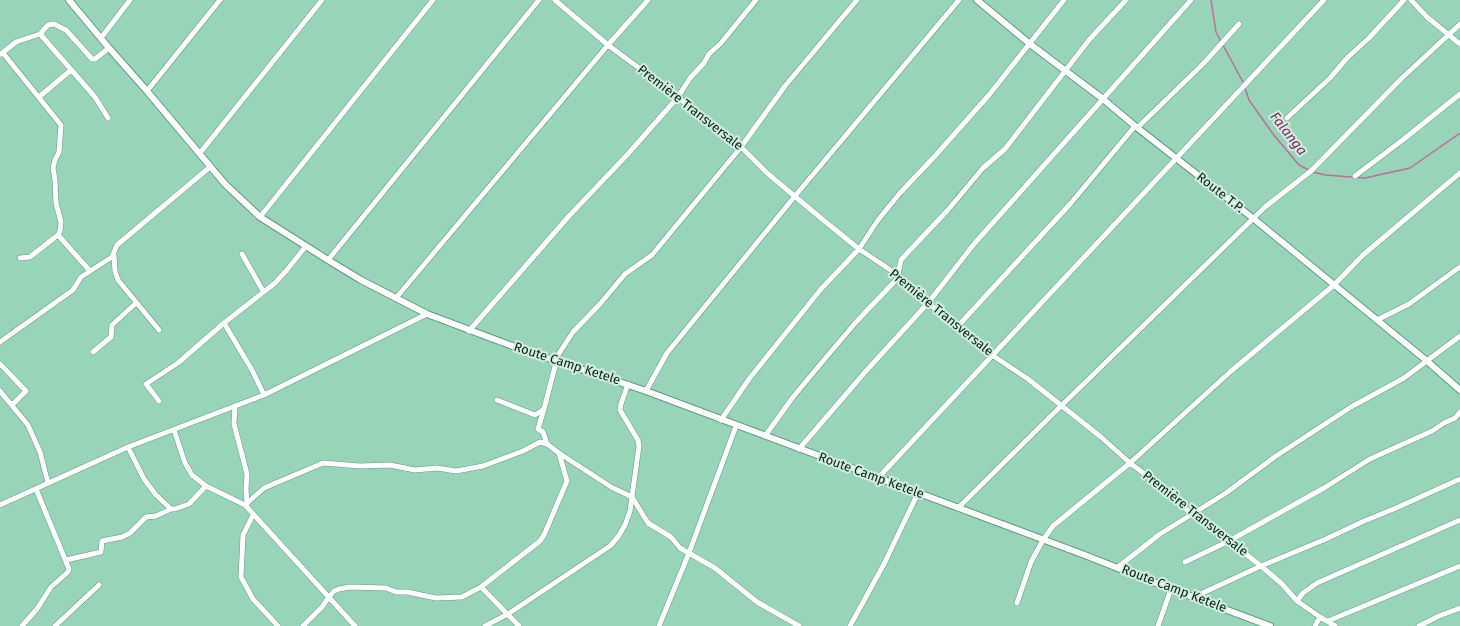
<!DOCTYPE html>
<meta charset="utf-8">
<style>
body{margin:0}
canvas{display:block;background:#9ad4b8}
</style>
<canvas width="1460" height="626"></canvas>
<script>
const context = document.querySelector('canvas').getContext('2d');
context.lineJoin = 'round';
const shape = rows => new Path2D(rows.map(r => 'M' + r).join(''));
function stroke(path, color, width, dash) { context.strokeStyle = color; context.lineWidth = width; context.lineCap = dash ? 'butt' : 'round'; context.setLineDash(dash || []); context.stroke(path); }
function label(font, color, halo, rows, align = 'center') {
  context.font = font + ' "Fira Sans",sans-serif'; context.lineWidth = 4; context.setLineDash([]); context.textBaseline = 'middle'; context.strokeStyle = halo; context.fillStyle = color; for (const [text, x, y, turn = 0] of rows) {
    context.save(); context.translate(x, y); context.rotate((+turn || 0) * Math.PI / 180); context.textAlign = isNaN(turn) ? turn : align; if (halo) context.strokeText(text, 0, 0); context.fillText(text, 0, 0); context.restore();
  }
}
stroke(shape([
 [1211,0,1216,32,1221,42],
 [1223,45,1244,84],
 [1245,88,1249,100,1273,134,1299,165,1309,170],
 [1313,172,1325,175,1365,178,1410,168,1460,133]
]), '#b7709b', 1.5);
const minor = shape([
 [555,0,608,45,678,97,702,118,741,147,767,173,822,219,859,249,898,275,928,303,992,355,1028,379,1101,437,1130,463,1150,478,1192,514,1223,536,1261,566,1282,584,1297,601,1320,617,1315,626],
 [1411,0,1427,17,1460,44],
 [40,34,95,97,108,118],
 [101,38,130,0],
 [3,53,61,125,59,152,55,160,53,168,55,180,56,203,61,222,60,231,58,235,30,257,20,258],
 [1,54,16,42,40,34,48,25,54,24,66,30,92,59,95,59,109,48],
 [147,91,220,0],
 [39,97,71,70],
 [1287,118,1330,78,1348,57,1369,38,1404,0],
 [1137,128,1203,64,1239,24],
 [200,153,322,0],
 [1355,176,1404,139,1460,94],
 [260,217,433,0],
 [58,235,90,271],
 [242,254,263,291],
 [114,255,115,271,118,280,159,330],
 [328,260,539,0],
 [396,298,608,45,648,0],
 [1377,320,1409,304,1460,267],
 [224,323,252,370,264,395],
 [958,326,1071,203,1135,126],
 [469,331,569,216,627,155,678,97,690,78,704,63,709,54,721,43,756,0],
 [0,342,73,290,81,277,112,257,117,245,210,167],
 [93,352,111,337,112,325,136,303],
 [0,364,26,391,12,405],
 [0,391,28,425,40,452,48,483],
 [646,391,667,353,795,196,959,0],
 [497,400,535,415,544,409],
 [159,401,146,384,178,363,224,323,275,283,286,271,306,246],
 [235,406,234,424,247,474,246,489,247,504],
 [721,420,749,379,821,289,859,249,878,220,900,193,935,156,989,95,1064,0],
 [174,430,185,463,192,475,206,486,245,505,355,626],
 [765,436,793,397,823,361,856,322,897,279,901,260,911,249,947,211,983,168,1005,149,1089,40,1126,0],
 [128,447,144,479,156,495,171,509],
 [799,449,866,371,928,303,974,244,1191,0],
 [559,453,611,487,632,497,648,523,671,537,680,548,715,568,757,602,799,626],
 [878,478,1324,0],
 [0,505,128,447,264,395,427,314],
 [245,505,264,488,323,463,360,466,390,465,415,470,437,468,456,471,483,466,523,451,540,442,547,444],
 [958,508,1061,406,1265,207,1311,171,1402,78,1460,24],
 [253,515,243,535,241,577,253,599,278,626],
 [66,560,101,552,102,541,122,537,130,533,146,517,156,516,171,509,175,509,189,504,206,486],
 [1185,562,1229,541,1324,488,1370,459,1432,431,1444,423,1455,418,1460,412],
 [1118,567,1160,534,1226,493,1276,456,1351,407,1404,378,1460,336],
 [481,587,519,626],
 [1194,597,1261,566,1326,539,1362,522,1396,508,1460,479],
 [1297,601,1303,593,1317,583,1460,520],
 [1017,603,1031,562,1043,540,1053,526,1130,463,1230,372,1334,285,1363,255,1460,173],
 [1320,617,1335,626],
 [1328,621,1460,566],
 [22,626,37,609,51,587,68,572,69,569,36,489],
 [55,626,99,585],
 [303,626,322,607,329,597,334,591,339,589,350,587,386,588,396,592,407,592,436,598,462,597,481,587,540,541,544,535,567,481,559,453,547,444,543,432,538,429,544,409,558,355,573,332,600,304,625,274,652,255,741,147,785,86,857,0],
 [485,626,508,614,610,546,618,537,625,525,630,511,639,446,638,440,620,410,621,404,628,384],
 [659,626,689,553,736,426],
 [850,626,884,564,918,493],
 [1158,626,1171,589],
 [1419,626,1439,616,1460,608]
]);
const tertiary = shape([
 [69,0,109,48,147,91,225,184,260,217,328,260,361,280,427,314,515,347,646,391,1082,554,1171,589,1270,626],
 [977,0,1030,44,1103,99,1135,126,1254,219,1427,361,1460,390]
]);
stroke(minor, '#639b82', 6);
stroke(tertiary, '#639b82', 8);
stroke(minor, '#fff', 5);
stroke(tertiary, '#fff', 6);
label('13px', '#0a2218', '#d1eddf', [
 ["Première Transversale",690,108,38],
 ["Route T.P.",1220,193,38],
 ["Première Transversale",941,313,39],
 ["Route Camp Ketele",567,364,18],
 ["Route Camp Ketele",871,476,20],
 ["Première Transversale",1195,514,38],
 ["Route Camp Ketele",1174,589,21]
]);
label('italic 14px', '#7d2861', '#d1eddf', [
 ["Falanga",1288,134,52]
]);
</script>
